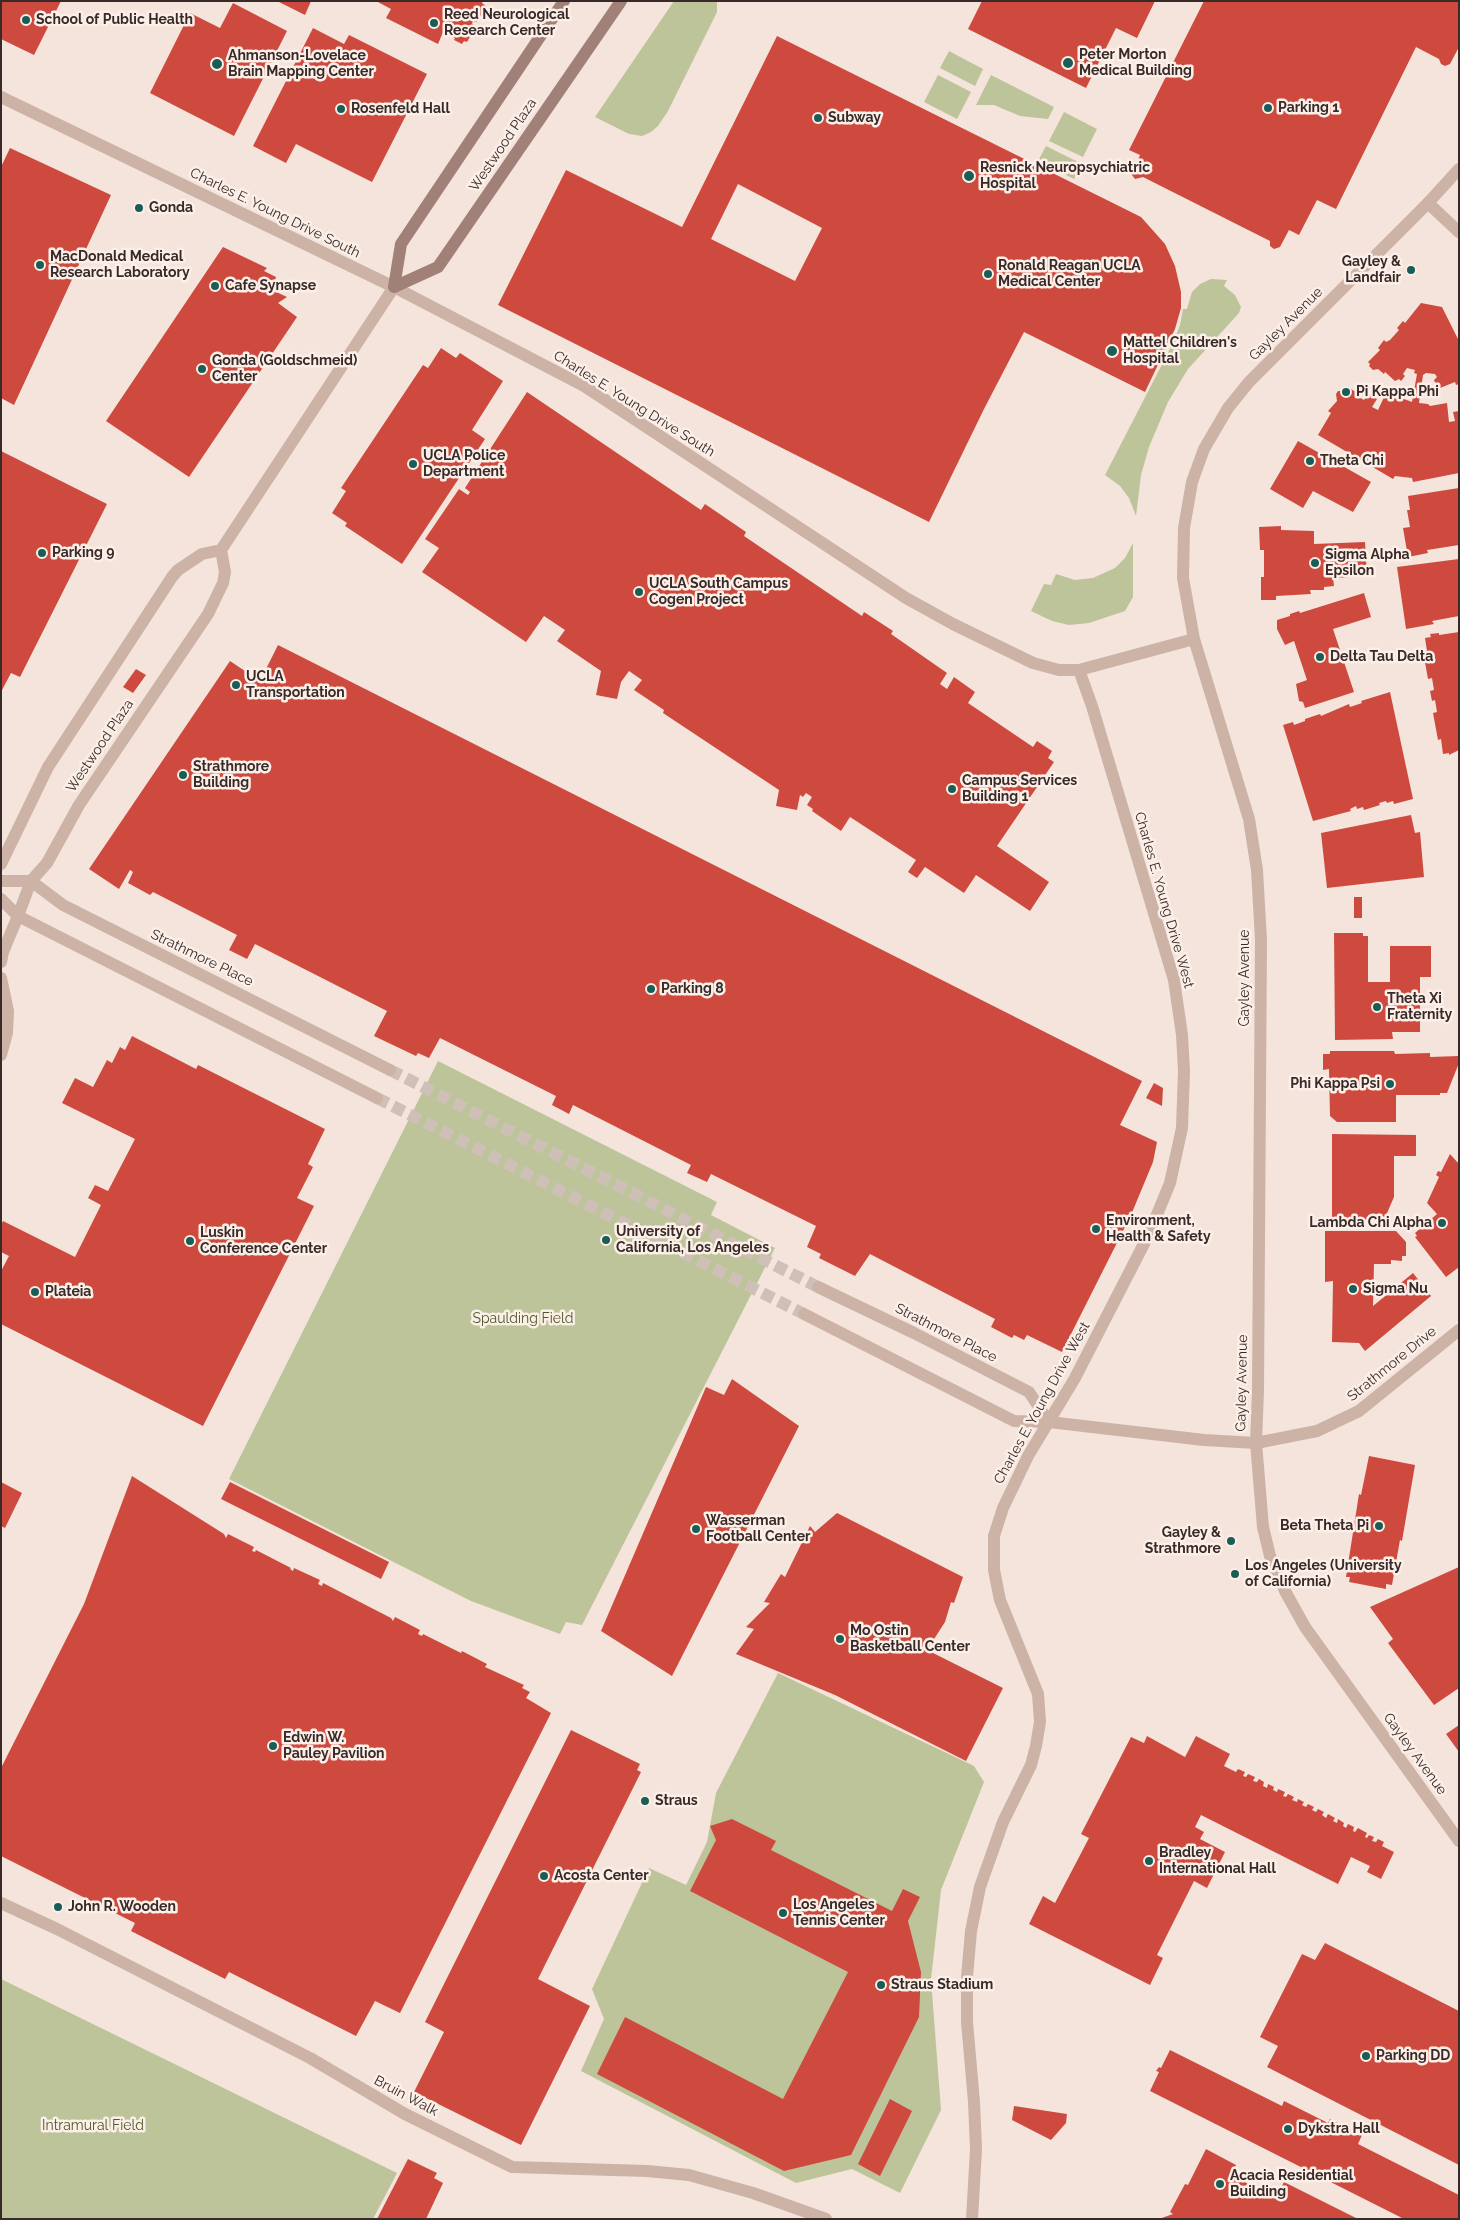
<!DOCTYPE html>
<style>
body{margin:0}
#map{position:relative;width:1460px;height:2220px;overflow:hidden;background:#f4e4db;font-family:Raleway,sans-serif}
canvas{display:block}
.frame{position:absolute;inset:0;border:2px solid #382a28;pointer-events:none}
</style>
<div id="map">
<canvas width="1460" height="2220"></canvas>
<div class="frame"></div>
</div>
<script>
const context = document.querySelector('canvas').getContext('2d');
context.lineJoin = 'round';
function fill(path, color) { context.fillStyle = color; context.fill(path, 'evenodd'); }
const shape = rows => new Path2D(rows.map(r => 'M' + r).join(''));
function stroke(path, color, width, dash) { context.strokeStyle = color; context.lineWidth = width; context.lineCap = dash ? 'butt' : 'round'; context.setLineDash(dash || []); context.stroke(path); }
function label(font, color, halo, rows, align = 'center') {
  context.font = font + ' Raleway,sans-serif'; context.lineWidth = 5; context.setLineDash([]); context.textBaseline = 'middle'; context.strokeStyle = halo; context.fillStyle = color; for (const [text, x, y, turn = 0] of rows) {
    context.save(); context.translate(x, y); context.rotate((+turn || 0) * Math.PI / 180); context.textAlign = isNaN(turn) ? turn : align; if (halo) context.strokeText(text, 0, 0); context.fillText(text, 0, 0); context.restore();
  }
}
fill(shape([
 [674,1,717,1,717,12,668,111,658,126,651,132,642,136,629,134,595,117],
 [949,51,983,69,975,86,940,68],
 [938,75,971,92,957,119,924,102],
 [991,75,1054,107,1048,119,1020,116,994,105,976,105],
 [1064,112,1097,129,1083,157,1049,141],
 [1046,146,1082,164,1074,179,1038,161],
 [1211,279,1227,280,1224,286,1235,295,1241,307,1239,313,1188,369,1168,402,1149,447,1141,475,1136,516,1129,498,1120,486,1105,475,1173,343,1180,325,1183,309,1187,309,1192,292,1200,284],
 [1133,543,1133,597,1125,611,1089,623,1069,625,1052,621,1031,611,1044,584,1051,585,1056,574,1075,580,1093,578,1115,568,1125,558],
 [438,1061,717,1202,711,1215,775,1248,582,1625,566,1622,560,1634,471,1601,229,1479],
 [778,1673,974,1766,984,1782,941,1890,931,1979,941,2110,900,2193,852,2169,796,2183,581,2071,604,2019,592,1989,649,1868,686,1885,707,1842,716,1793],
 [1,1979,397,2173,373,2219,1,2219]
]), '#bdc49a');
fill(shape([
 [1,1,61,1,34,55,1,39],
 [277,1,311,1,305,15],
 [376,1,483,1,482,3,486,6,477,22,473,21,472,24,476,26,467,42,464,41,462,44,454,40,455,38,443,32,438,44,386,18,391,9],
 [982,1,1155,1,1137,38,1116,28,1086,88,968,29],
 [1204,1,1459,1,1459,47,1450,64,1445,66,1441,64,1439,59,1416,47,1336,209,1317,200,1299,235,1289,230,1280,247,1274,249,1270,246,1270,241,1143,177,1135,179,1132,175,1140,155,1129,150],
 [233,3,287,31,234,136,150,93,190,13,220,28],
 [313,28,344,44,349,35,427,74,372,182,296,144,286,163,253,146],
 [777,36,1141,217,1165,244,1175,266,1181,292,1181,308,1175,329,1145,392,1024,332,984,409,929,522,498,305,566,170,682,227],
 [738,184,822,228,795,281,711,239],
 [10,148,111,195,14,405,1,398,1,167],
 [223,247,267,268,264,271,276,277,272,290,287,297,278,303,297,317,189,477,106,421],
 [1421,303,1442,307,1459,341,1459,384,1456,385,1455,382,1440,388,1439,386,1437,387,1434,380,1437,377,1435,374,1426,373,1423,375,1419,403,1428,404,1430,406,1447,403,1449,422,1455,421,1453,412,1459,411,1459,473,1413,482,1412,478,1395,476,1393,479,1318,435,1331,413,1328,411,1337,401,1336,394,1338,391,1343,391,1346,386,1359,394,1357,396,1364,400,1368,394,1377,399,1372,407,1378,410,1386,393,1400,401,1404,399,1412,402,1417,374,1414,373,1415,370,1407,368,1403,374,1405,376,1401,381,1399,379,1395,381,1385,372,1384,374,1378,369,1373,370,1369,366,1370,364,1368,362,1380,350,1378,348,1384,340,1386,342,1390,340,1399,330,1397,328,1403,321,1405,323],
 [441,348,456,358,460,353,503,381,472,430,485,439,402,564,345,526,347,523,332,513,346,491,341,488,423,365,428,368],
 [527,392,701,510,705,504,746,532,744,536,862,616,864,612,893,631,891,634,947,673,940,684,947,689,954,677,975,692,968,703,1033,747,1037,741,1052,751,1048,758,1054,762,997,846,1049,882,1030,911,976,875,964,893,925,867,917,878,908,872,916,860,850,817,841,831,812,811,813,809,807,805,812,797,806,793,803,797,800,795,797,810,776,806,779,790,663,713,664,710,634,690,642,680,629,671,621,682,617,699,596,695,601,671,557,641,565,630,544,616,526,642,422,572,439,548,425,539,459,489,468,495,470,492,465,488],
 [1298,441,1371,482,1353,512,1313,491,1303,508,1270,489],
 [1,451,107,504,20,677,11,673,1,692],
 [1459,488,1459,545,1427,550,1428,553,1408,557,1403,528,1410,527,1407,510,1410,510,1408,496],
 [1281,526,1281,530,1314,531,1314,544,1365,542,1367,576,1333,578,1334,586,1324,587,1324,590,1310,590,1311,594,1276,596,1276,600,1261,600,1261,577,1264,577,1264,550,1260,550,1259,527],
 [1459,559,1459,616,1432,621,1434,624,1406,629,1397,567],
 [1364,593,1371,617,1333,629,1354,692,1305,708,1303,702,1299,701,1296,684,1307,680,1294,641,1285,645,1277,629,1277,620,1290,616,1290,614,1299,611,1300,613],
 [1459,632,1459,750,1449,755,1449,753,1443,754,1441,739,1438,740,1433,713,1437,712,1435,700,1432,701,1430,691,1434,690,1432,678,1428,679,1423,651,1427,651,1425,638,1431,637,1430,634,1439,633,1439,635],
 [278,645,1142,1081,1120,1125,1157,1142,1153,1162,1131,1215,1062,1352,1027,1335,1024,1340,1014,1335,1012,1338,991,1327,995,1319,870,1254,855,1276,819,1258,821,1254,807,1247,816,1226,711,1174,707,1182,687,1173,691,1165,573,1105,569,1114,552,1105,556,1096,440,1038,429,1058,418,1053,416,1056,374,1036,387,1011,255,944,247,959,229,950,237,935,153,892,150,895,128,883,133,872,130,870,119,889,89,869,230,661,260,681],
 [136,669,146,675,133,693,123,687],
 [1390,692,1413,799,1394,804,1393,801,1387,803,1386,801,1379,803,1380,805,1364,810,1363,807,1357,809,1356,806,1350,809,1351,811,1313,821,1283,725,1293,722,1294,725,1305,721,1305,719,1320,714,1321,716,1349,704,1350,707,1362,703,1361,701],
 [1411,815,1415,833,1420,832,1424,877,1327,888,1321,833],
 [1354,897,1362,897,1362,918,1354,918],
 [1334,933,1363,933,1363,936,1368,936,1368,982,1390,982,1390,946,1431,946,1431,977,1420,977,1420,1032,1392,1032,1393,1039,1335,1040],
 [132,1036,196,1069,198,1065,325,1129,308,1164,313,1167,297,1198,314,1206,203,1426,1,1324,1,1271,9,1256,1,1252,1,1225,3,1221,75,1257,101,1205,88,1198,95,1185,108,1191,135,1139,62,1103,75,1078,93,1087,107,1060,112,1063,120,1047,125,1050],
 [1330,1051,1394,1051,1395,1054,1430,1053,1430,1057,1459,1056,1459,1063,1447,1093,1440,1093,1440,1095,1396,1095,1396,1122,1337,1122,1330,1116,1329,1069,1323,1070,1323,1054,1330,1054],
 [1154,1083,1163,1088,1162,1106,1146,1098],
 [1332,1134,1416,1135,1416,1156,1394,1156,1394,1197,1384,1220,1332,1220],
 [1450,1154,1459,1164,1459,1267,1446,1277,1415,1237,1417,1236,1415,1233,1437,1214,1427,1203,1439,1177,1436,1175,1438,1171,1441,1172],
 [1325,1231,1396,1231,1406,1242,1406,1256,1402,1256,1402,1261,1391,1260,1391,1264,1374,1264,1373,1306,1413,1273,1431,1296,1365,1351,1359,1343,1332,1342,1333,1281,1325,1282],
 [732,1379,799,1426,672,1676,601,1631,706,1387,724,1395],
 [1369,1456,1415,1465,1402,1541,1400,1540,1392,1585,1386,1584,1386,1589,1349,1582,1350,1577,1346,1577,1359,1494,1361,1495],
 [132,1476,224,1534,226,1538,228,1534,254,1547,252,1551,255,1552,256,1550,291,1568,290,1569,293,1571,294,1568,320,1580,318,1584,322,1586,323,1583,391,1618,393,1621,395,1617,420,1630,418,1634,422,1636,423,1634,461,1653,462,1651,487,1664,485,1667,524,1685,522,1688,530,1692,526,1698,551,1713,400,2013,375,2001,356,2036,229,1972,225,1979,131,1931,135,1923,1,1856,1,1768,84,1604],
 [1,1482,22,1493,5,1528,1,1526],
 [230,1482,389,1562,381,1579,221,1499],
 [837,1513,963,1577,954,1603,951,1602,945,1622,927,1650,1003,1688,966,1761,835,1695,736,1654,754,1629,746,1627,770,1603,764,1602,781,1574,785,1577,810,1526,815,1532],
 [1459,1567,1459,1688,1434,1705,1388,1643,1393,1639,1370,1607],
 [1459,1725,1459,1752,1446,1734],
 [571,1730,640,1764,637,1770,641,1772,538,1979,590,2006,521,2145,414,2092,444,2032,425,2022],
 [1147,1736,1185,1757,1196,1736,1230,1754,1224,1766,1236,1772,1238,1769,1245,1772,1243,1776,1246,1777,1248,1774,1255,1777,1253,1781,1257,1782,1259,1779,1264,1782,1263,1786,1267,1788,1268,1784,1274,1787,1273,1790,1277,1792,1278,1789,1285,1792,1283,1796,1286,1797,1288,1794,1294,1797,1292,1800,1297,1802,1298,1799,1304,1802,1302,1805,1306,1807,1308,1804,1314,1807,1312,1810,1316,1812,1318,1809,1324,1812,1322,1815,1326,1818,1328,1814,1335,1818,1333,1821,1337,1823,1338,1819,1344,1823,1343,1826,1346,1828,1348,1824,1354,1827,1353,1831,1355,1832,1358,1828,1367,1833,1365,1837,1367,1838,1369,1835,1374,1837,1372,1841,1376,1842,1378,1839,1384,1842,1382,1846,1394,1852,1381,1879,1367,1872,1370,1866,1351,1857,1338,1884,1201,1815,1195,1827,1204,1832,1200,1839,1225,1852,1207,1888,1194,1881,1157,1955,1163,1958,1150,1985,1029,1924,1043,1896,1055,1903,1089,1838,1081,1834,1131,1737,1144,1743],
 [732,1819,776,1841,771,1850,892,1911,903,1889,920,1897,908,1921,921,1972,919,2017,851,2155,784,2171,597,2074,625,2017,783,2099,848,1972,690,1891,716,1840,710,1826],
 [1325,1943,1459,2011,1459,2165,1267,2067,1278,2046,1260,2037,1302,1954,1315,1960],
 [1170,2050,1282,2106,1284,2101,1328,2123,1330,2119,1362,2135,1358,2144,1459,2195,1459,2219,1404,2219,1150,2091,1159,2072,1156,2071,1159,2067,1161,2068],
 [890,2099,912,2111,880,2176,858,2164],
 [1014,2106,1067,2114,1066,2123,1051,2140,1012,2120],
 [1206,2149,1236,2165,1231,2175,1276,2198,1284,2182,1358,2219,1159,2219,1173,2214,1170,2212,1185,2184,1188,2185],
 [408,2159,437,2173,434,2178,443,2183,426,2219,377,2219]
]), '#ce4a3f');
stroke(shape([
 [390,1070,818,1287],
 [377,1098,804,1314]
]), '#cebfb7', 12, [12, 6]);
stroke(shape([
 [1,1903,57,1929,310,2058,405,2114,512,2167,647,2171,689,2175,753,2193,826,2219]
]), '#cdb2a6', 12);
stroke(shape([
 [1,97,394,287],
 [1428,203,1459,232],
 [1,962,3,952,18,916],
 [1,978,8,1011,7,1033,1,1055],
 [1256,1443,1317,1431,1359,1411,1459,1330],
 [972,2219,976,2149,974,2102,967,2022,967,1977,971,1931,980,1887,1003,1822,1031,1765,1036,1746,1040,1722,1038,1694,1000,1600,994,1570,994,1536,1003,1508,1028,1456,1075,1378,1149,1234,1170,1183,1182,1128,1184,1071,1182,1035,1174,980,1092,706,1079,670]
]), '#cdb2a6', 12);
stroke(shape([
 [1459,169,1428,203,1249,382,1228,408,1204,449,1192,482,1184,528,1183,578,1194,639,1249,819,1257,870,1261,940,1258,1390,1256,1443,1263,1527,1270,1556,1285,1591,1305,1627,1459,1841],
 [1,864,48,767,172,577,178,570,202,554,221,550,394,287,584,386,906,598,953,624,1033,663,1059,670,1079,670,1194,639],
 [1,881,31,881,63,905,390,1070],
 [1,899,18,916,377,1098],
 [18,916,31,881,47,863,79,805,208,614,223,583,225,572,221,550],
 [818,1287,914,1333,1029,1392,1049,1422],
 [804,1314,1014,1421,1049,1422,1204,1440,1256,1443]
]), '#cdb2a6', 12);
stroke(shape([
 [394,287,438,267,621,1],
 [394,287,401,244,564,1]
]), '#a18077', 12);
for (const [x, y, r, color] of [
 [26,20,5,"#1a5d56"],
 [434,23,5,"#1a5d56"],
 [1068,63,6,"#1a5d56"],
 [217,64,6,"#1a5d56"],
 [1268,108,5,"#1a5d56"],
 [341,109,5,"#1a5d56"],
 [818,118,5,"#1a5d56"],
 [969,176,6,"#1a5d56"],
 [139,208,5,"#1a5d56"],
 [40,265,5,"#1a5d56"],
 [1411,270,5,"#1a5d56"],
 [988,274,5,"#1a5d56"],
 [215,286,5,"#1a5d56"],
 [1112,351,6,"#1a5d56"],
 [202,369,5,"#1a5d56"],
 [1346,392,5,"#1a5d56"],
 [1310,461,5,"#1a5d56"],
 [413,464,5,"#1a5d56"],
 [42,553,5,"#1a5d56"],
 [1315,563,5,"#1a5d56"],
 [639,592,5,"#1a5d56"],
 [1320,657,5,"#1a5d56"],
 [236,685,5,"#1a5d56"],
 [183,775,5,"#1a5d56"],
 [952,789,5,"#1a5d56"],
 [651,989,5,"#1a5d56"],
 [1377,1007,5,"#1a5d56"],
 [1390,1084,5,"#1a5d56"],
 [1442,1223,5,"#1a5d56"],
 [1096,1229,5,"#1a5d56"],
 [606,1240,5,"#1a5d56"],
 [190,1241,5,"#1a5d56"],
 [1353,1289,5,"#1a5d56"],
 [35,1292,5,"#1a5d56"],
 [1379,1526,5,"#1a5d56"],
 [696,1529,5,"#1a5d56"],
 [1231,1541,5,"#1a5d56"],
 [1235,1574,5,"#1a5d56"],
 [840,1639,5,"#1a5d56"],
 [273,1746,5,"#1a5d56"],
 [645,1801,5,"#1a5d56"],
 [1149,1861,5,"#1a5d56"],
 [544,1876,5,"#1a5d56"],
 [58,1907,5,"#1a5d56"],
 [783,1913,5,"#1a5d56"],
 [881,1985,5,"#1a5d56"],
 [1366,2056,5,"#1a5d56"],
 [1288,2129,5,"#1a5d56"],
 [1220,2184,5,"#1a5d56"]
]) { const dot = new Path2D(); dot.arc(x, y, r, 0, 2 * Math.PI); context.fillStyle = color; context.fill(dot); stroke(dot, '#fbefe8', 2); }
label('bold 14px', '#382a28', '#fbefe8', [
 ["Reed Neurological",444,15],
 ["Research Center",444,31],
 ["School of Public Health",36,20],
 ["Peter Morton",1079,55],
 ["Medical Building",1079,71],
 ["Ahmanson-Lovelace",228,56],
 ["Brain Mapping Center",228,72],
 ["Parking 1",1278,108],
 ["Rosenfeld Hall",351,109],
 ["Subway",828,118],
 ["Resnick Neuropsychiatric",980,168],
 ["Hospital",980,184],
 ["Gonda",149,208],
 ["MacDonald Medical",50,257],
 ["Research Laboratory",50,273],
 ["Gayley &",1401,262,"right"],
 ["Landfair",1401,278,"right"],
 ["Ronald Reagan UCLA",998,266],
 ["Medical Center",998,282],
 ["Cafe Synapse",225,286],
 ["Mattel Children's",1123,343],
 ["Hospital",1123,359],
 ["Gonda (Goldschmeid)",212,361],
 ["Center",212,377],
 ["Pi Kappa Phi",1356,392],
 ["UCLA Police",423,456],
 ["Department",423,472],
 ["Theta Chi",1320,461],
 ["Parking 9",52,553],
 ["Sigma Alpha",1325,555],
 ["Epsilon",1325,571],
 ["UCLA South Campus",649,584],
 ["Cogen Project",649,600],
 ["Delta Tau Delta",1330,657],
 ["UCLA",246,677],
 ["Transportation",246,693],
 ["Strathmore",193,767],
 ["Building",193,783],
 ["Campus Services",962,781],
 ["Building 1",962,797],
 ["Parking 8",661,989],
 ["Theta Xi",1387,999],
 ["Fraternity",1387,1015],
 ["Phi Kappa Psi",1380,1084,"right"],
 ["Environment,",1106,1221],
 ["Health & Safety",1106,1237],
 ["Lambda Chi Alpha",1432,1223,"right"],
 ["University of",616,1232],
 ["California, Los Angeles",616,1248],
 ["Luskin",200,1233],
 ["Conference Center",200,1249],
 ["Sigma Nu",1363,1289],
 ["Plateia",45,1292],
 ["Wasserman",706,1521],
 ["Football Center",706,1537],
 ["Beta Theta Pi",1369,1526,"right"],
 ["Gayley &",1221,1533,"right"],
 ["Strathmore",1221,1549,"right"],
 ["Los Angeles (University",1245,1566],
 ["of California)",1245,1582],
 ["Mo Ostin",850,1631],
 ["Basketball Center",850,1647],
 ["Edwin W.",283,1738],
 ["Pauley Pavilion",283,1754],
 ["Straus",655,1801],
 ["Bradley",1159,1853],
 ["International Hall",1159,1869],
 ["Acosta Center",554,1876],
 ["Los Angeles",793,1905],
 ["Tennis Center",793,1921],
 ["John R. Wooden",68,1907],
 ["Straus Stadium",891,1985],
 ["Parking DD",1376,2056],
 ["Dykstra Hall",1298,2129],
 ["Acacia Residential",1230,2176],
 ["Building",1230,2192]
], 'left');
label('14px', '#382a28', '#fbefe8', [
 ["Westwood Plaza",503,145,-56],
 ["Charles E. Young Drive South",275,213,26],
 ["Gayley Avenue",1286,324,-45],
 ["Charles E. Young Drive South",634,404,32],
 ["Westwood Plaza",100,746,-56],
 ["Charles E. Young Drive West",1164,900,74],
 ["Strathmore Place",202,958,26],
 ["Gayley Avenue",1245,978,-90],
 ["Strathmore Place",946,1333,27],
 ["Strathmore Drive",1392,1364,-39],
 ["Gayley Avenue",1242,1383,-89],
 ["Charles E. Young Drive West",1042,1403,-61],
 ["Gayley Avenue",1415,1754,54],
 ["Bruin Walk",406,2096,28]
]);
label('14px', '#4f5929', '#fbefe8', [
 ["Spaulding Field",523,1319],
 ["Intramural Field",93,2126]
]);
</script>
